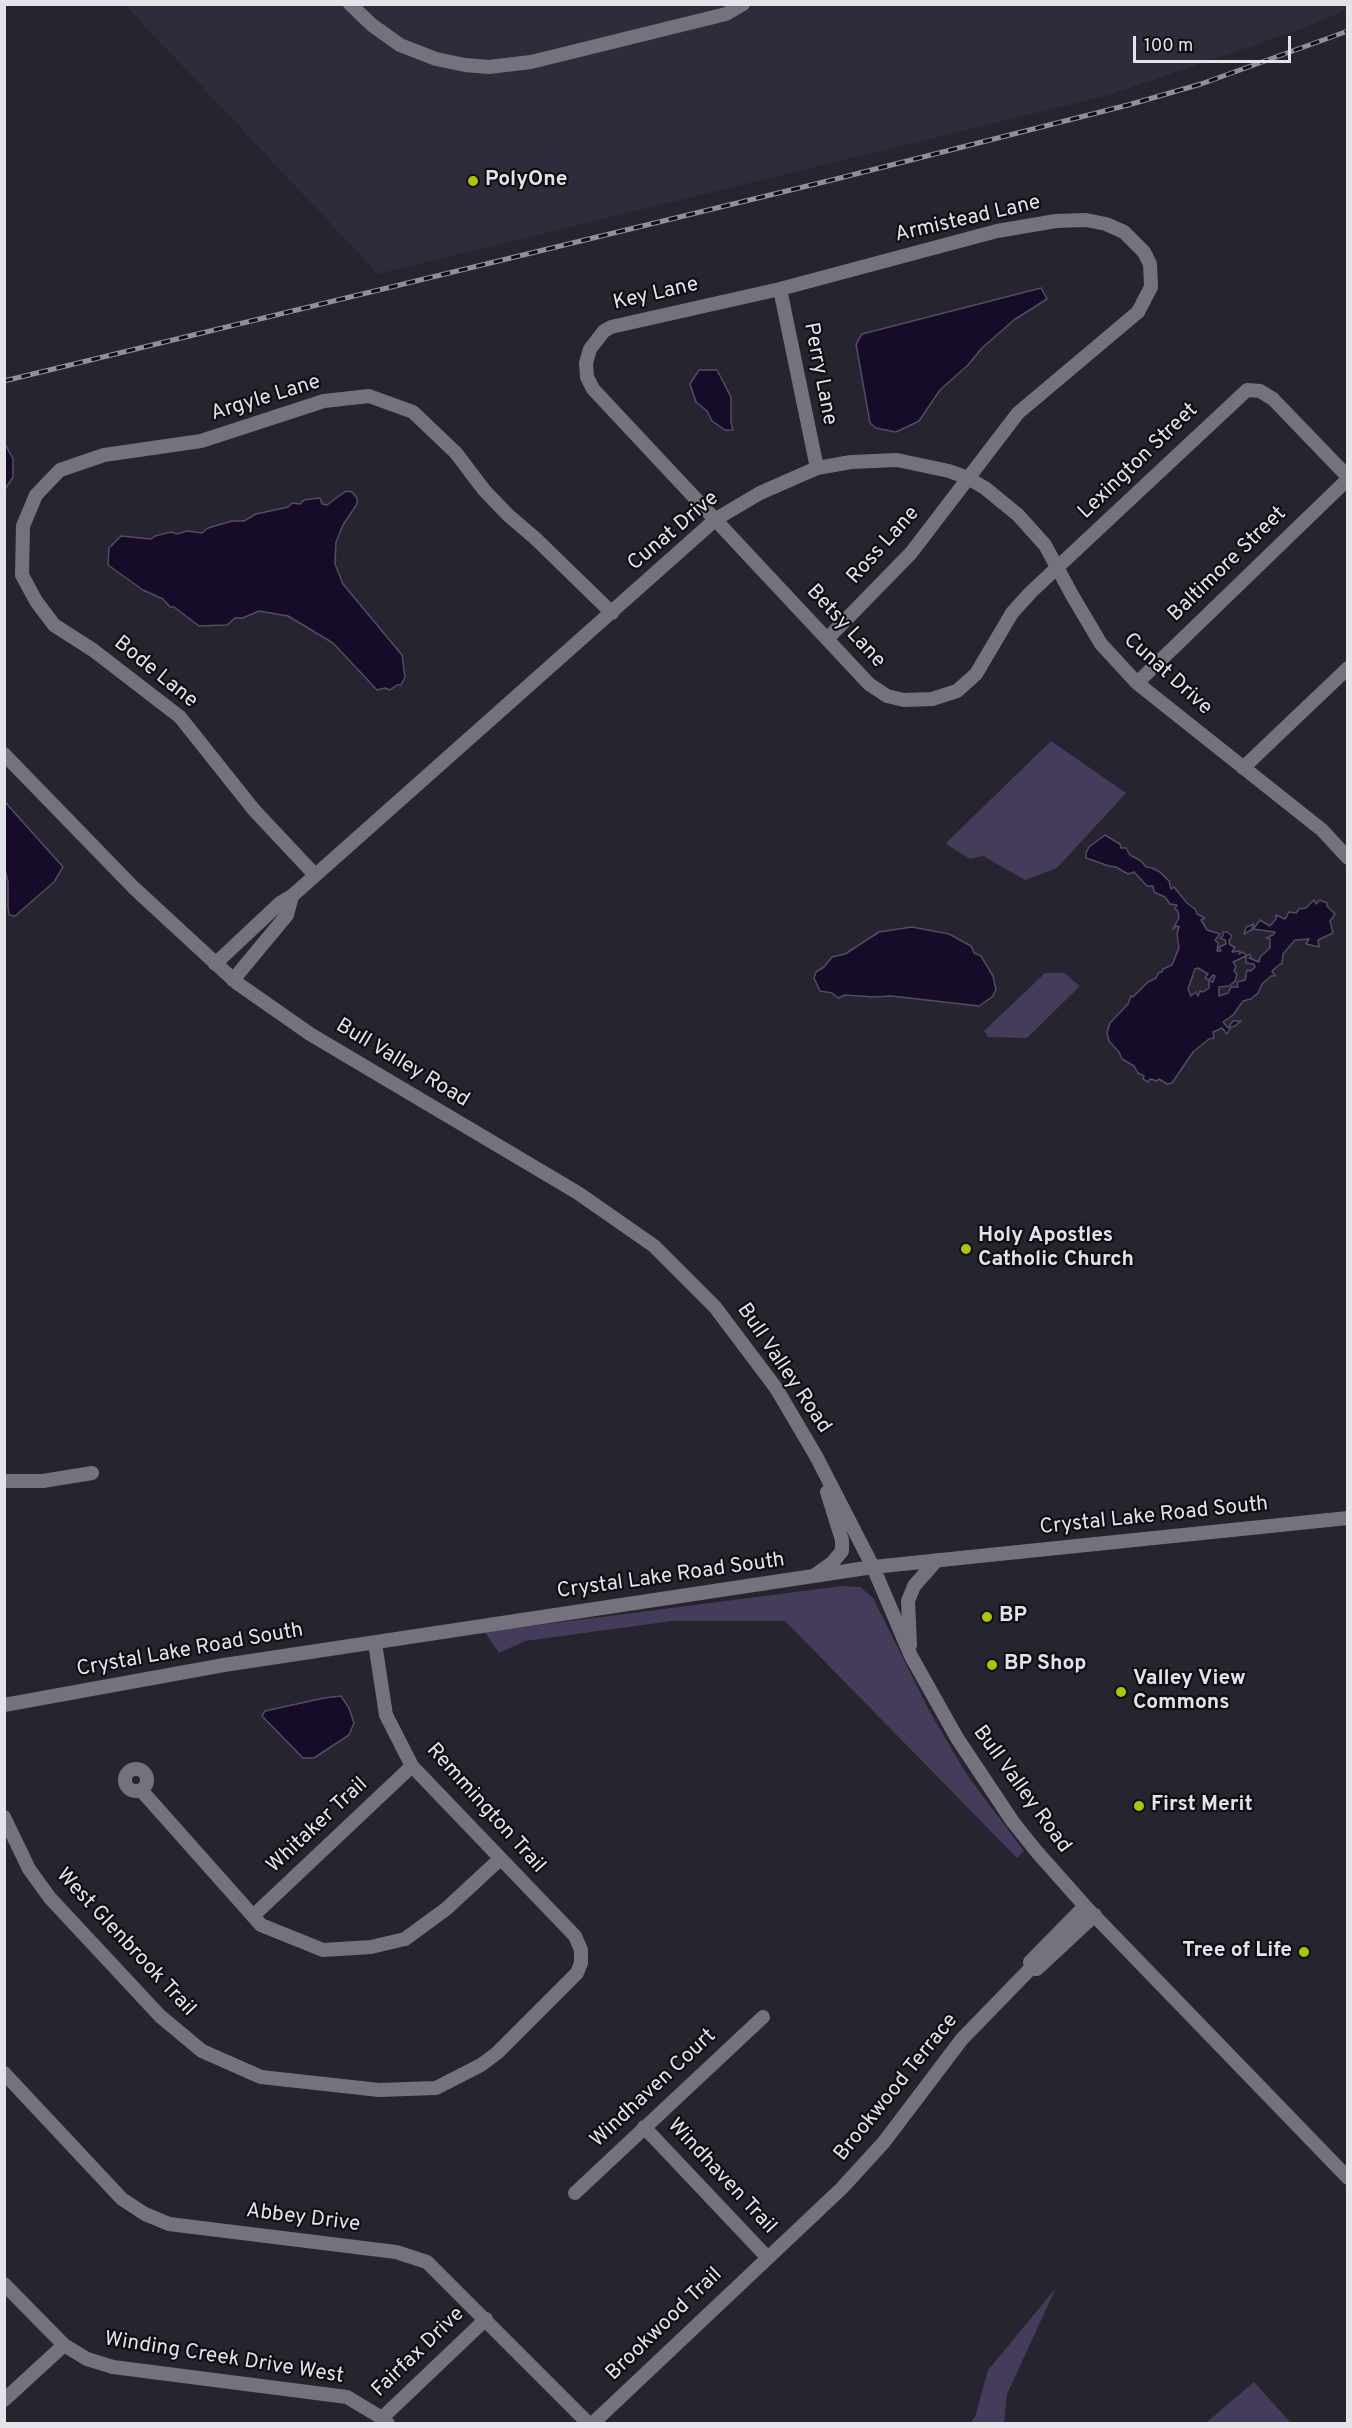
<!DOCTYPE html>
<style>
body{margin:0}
#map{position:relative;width:1352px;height:2428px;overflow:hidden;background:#26242e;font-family:Overpass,sans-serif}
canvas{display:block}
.frame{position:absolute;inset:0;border:6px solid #e4e3e9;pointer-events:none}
.scale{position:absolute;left:1133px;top:36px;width:158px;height:27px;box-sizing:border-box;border:3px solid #e4e3e9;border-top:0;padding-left:8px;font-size:18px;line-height:21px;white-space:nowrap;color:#e4e3e9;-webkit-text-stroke:4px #0f0e12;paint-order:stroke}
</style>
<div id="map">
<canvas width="1352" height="2428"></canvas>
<div class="frame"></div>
<div class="scale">100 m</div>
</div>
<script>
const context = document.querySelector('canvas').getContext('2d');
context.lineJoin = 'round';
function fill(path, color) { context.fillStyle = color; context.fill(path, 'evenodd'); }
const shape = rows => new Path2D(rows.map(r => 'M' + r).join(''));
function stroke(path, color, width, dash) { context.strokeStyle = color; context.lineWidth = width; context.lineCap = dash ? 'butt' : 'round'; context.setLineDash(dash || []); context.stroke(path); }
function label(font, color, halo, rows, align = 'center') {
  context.font = font + ' Overpass,sans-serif'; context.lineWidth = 4.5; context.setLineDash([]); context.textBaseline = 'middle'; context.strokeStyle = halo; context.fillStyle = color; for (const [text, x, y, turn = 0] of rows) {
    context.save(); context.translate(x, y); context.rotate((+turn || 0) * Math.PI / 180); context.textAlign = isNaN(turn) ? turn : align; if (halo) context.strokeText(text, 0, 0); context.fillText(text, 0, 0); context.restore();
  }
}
fill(shape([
 [1347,4,1348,9,1299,30,1109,95,378,274,125,5]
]), '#2f2b3a');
fill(shape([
 [1051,741,1126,793,1057,868,1025,880,983,856,970,859,946,844,947,842],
 [1045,973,1064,973,1080,986,1027,1038,988,1037,984,1031],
 [842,1586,860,1587,873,1598,930,1712,967,1775,1024,1851,1017,1858,785,1621,672,1621,525,1641,499,1653,485,1632],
 [1056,2288,1007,2394,1004,2423,970,2423,975,2417,988,2370],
 [1254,2382,1291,2423,1206,2423]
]), '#453c5c');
const water = shape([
 [1041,288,1047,299,1014,320,982,348,968,365,940,390,919,421,896,432,876,428,870,423,856,344,862,334,1041,288],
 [699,370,717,370,731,397,731,423,733,430,725,430,712,421,707,411,696,402,690,384,699,370],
 [4,442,13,459,13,477,5,489,4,442],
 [346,491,352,492,357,498,357,504,343,525,336,542,335,564,343,584,402,655,405,677,401,685,397,685,390,690,385,688,377,690,333,643,288,616,259,611,243,618,235,618,227,625,199,626,174,607,170,607,163,599,143,590,108,565,109,548,121,536,151,539,155,536,171,532,177,534,187,531,202,533,208,528,232,521,244,521,256,514,288,507,292,503,300,504,304,500,320,498,322,504,327,505,346,491],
 [5,802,63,867,54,882,15,916,9,915,8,906,8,882,4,865,5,802],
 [1105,835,1120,844,1121,848,1126,848,1130,855,1141,861,1146,867,1152,868,1160,872,1169,881,1171,889,1174,887,1187,903,1195,909,1197,914,1205,918,1201,920,1207,930,1220,934,1215,940,1218,943,1217,951,1221,951,1219,947,1226,944,1225,940,1220,938,1223,936,1223,932,1227,932,1232,936,1229,941,1230,945,1235,947,1232,952,1240,951,1239,954,1243,952,1247,956,1250,954,1251,957,1249,958,1259,962,1260,957,1270,948,1270,939,1266,938,1273,935,1275,932,1253,929,1244,934,1246,927,1254,924,1252,928,1254,928,1260,920,1270,926,1276,919,1276,915,1285,919,1289,912,1296,913,1299,909,1306,908,1314,900,1316,904,1320,900,1327,903,1327,906,1335,914,1330,921,1333,933,1318,940,1319,947,1306,944,1309,939,1295,940,1283,954,1282,964,1280,964,1272,971,1275,976,1271,976,1262,984,1258,993,1251,999,1243,1001,1233,1015,1223,1022,1228,1028,1233,1021,1241,1021,1235,1026,1231,1027,1227,1034,1222,1028,1213,1032,1214,1038,1209,1039,1193,1052,1172,1083,1167,1084,1159,1079,1157,1081,1150,1079,1148,1082,1143,1079,1144,1076,1138,1073,1134,1066,1122,1059,1119,1052,1109,1041,1107,1033,1110,1023,1128,1004,1131,996,1133,997,1148,982,1156,978,1159,972,1162,972,1163,969,1172,965,1179,948,1177,934,1179,927,1177,926,1173,929,1179,918,1178,911,1175,909,1177,905,1170,904,1165,897,1154,892,1153,886,1147,886,1134,872,1128,874,1116,867,1109,866,1086,858,1086,853,1089,847,1105,835],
 [1246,956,1246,963,1254,964,1255,967,1251,971,1247,970,1245,980,1237,982,1238,987,1231,987,1228,993,1219,996,1219,987,1229,986,1235,981,1237,974,1234,971,1236,966,1233,962,1246,956],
 [1198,968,1208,974,1205,978,1209,980,1213,975,1215,976,1213,982,1209,981,1209,988,1203,992,1200,991,1198,996,1196,992,1191,996,1188,989,1195,969,1198,968],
 [912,927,949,934,971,946,974,953,981,956,993,976,996,990,992,997,979,1006,891,996,874,997,845,995,838,998,832,993,820,991,814,978,816,972,824,967,832,957,845,954,879,932,912,927],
 [341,1696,349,1708,354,1723,349,1735,314,1758,303,1758,262,1716,265,1711,324,1698,341,1696]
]);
fill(water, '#170b2a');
stroke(water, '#544c63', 1.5);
stroke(shape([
 [350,4,372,25,400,45,436,59,465,65,489,67,531,62,726,14,743,4],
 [780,289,817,468],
 [827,639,911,553,1018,413,1138,312,1151,287,1150,264,1144,252,1124,232,1106,224,1086,220,1056,221,997,231,780,289,611,327,604,331,590,349,586,363,587,377,593,389,869,684,887,696,904,700,932,699,957,691,976,674,1012,613,1031,592,1247,390,1260,391,1273,399,1348,477],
 [1137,683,1348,479],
 [4,754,134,888,237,983,310,1034,578,1193,654,1246,715,1307,776,1388,816,1456,873,1567,911,1656,957,1738,1013,1822,1037,1852,1085,1906,1348,2178],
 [1243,768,1348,668],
 [315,875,254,810,180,717,93,650,54,625,36,601,22,575,23,526,36,495,60,470,104,455,201,441,324,401,369,396,413,412,456,453,484,490,508,515,536,539,612,613],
 [215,964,280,903,292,896,716,519,760,493,817,468,851,462,897,460,949,471,968,478,985,488,1018,515,1045,545,1072,595,1101,644,1137,683,1322,830,1348,858],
 [233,980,287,915,292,896],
 [4,1481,43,1481,92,1473],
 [815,1575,832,1563,842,1551,842,1540,827,1492],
 [910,1645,908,1601,914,1586,937,1560],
 [4,1705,224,1665,873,1567,1348,1518],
 '125 1780a11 11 0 1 1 22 0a11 11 0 1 1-22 0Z',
 [141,1790,261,1925,323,1950,371,1947,405,1939,446,1909,500,1859],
 [4,1817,29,1869,50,1898,160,2016,202,2051,261,2077,379,2090,436,2088,481,2065,497,2053,577,1973,581,1963,581,1950,575,1936,412,1766,386,1715,375,1643],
 [253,1916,412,1766],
 [1031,1968,1030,1962,1085,1906],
 [4,2073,122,2199,145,2214,169,2224,396,2252,427,2262,589,2424],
 [644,2127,767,2257],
 [575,2193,763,2017],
 [4,2284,64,2345,87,2359,113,2367,347,2397,382,2418,388,2424],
 [4,2400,64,2345],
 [382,2418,486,2319],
 [592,2424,842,2188,884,2142,962,2039,1031,1968,1037,1969,1095,1915]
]), '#75727e', 14);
const rail = shape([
 [4,381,836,179,1128,105,1201,84,1348,31]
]);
stroke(rail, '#919097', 5);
stroke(rail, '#0f0e12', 3, [9]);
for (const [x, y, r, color] of [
 [473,181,6,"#b0c500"],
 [966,1249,6,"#b0c500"],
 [987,1617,6,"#b0c500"],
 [992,1665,6,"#b0c500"],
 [1121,1692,6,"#b0c500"],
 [1139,1806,6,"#b0c500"],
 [1304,1952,6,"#b0c500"]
]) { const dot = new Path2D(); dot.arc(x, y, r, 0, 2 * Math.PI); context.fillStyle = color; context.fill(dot); stroke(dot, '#0f0e12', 2); }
label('bold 21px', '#e4e3e9', '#0f0e12', [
 ["PolyOne",485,181],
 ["Holy Apostles",978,1237],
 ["Catholic Church",978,1261],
 ["BP",999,1617],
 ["BP Shop",1004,1665],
 ["Valley View",1133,1680],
 ["Commons",1133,1704],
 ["First Merit",1151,1806],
 ["Tree of Life",1292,1952,"right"]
], 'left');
label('21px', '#e4e3e9', '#0f0e12', [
 ["Armistead Lane",968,220,-13],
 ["Key Lane",656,295,-13],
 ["Perry Lane",819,374,79],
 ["Argyle Lane",266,399,-17],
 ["Lexington Street",1139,462,-44],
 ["Cunat Drive",674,532,-40],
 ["Ross Lane",884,546,-48],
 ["Baltimore Street",1228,565,-44],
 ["Betsy Lane",845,627,47],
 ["Bode Lane",155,673,39],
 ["Cunat Drive",1167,675,42],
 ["Bull Valley Road",402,1064,31],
 ["Bull Valley Road",783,1369,56],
 ["Crystal Lake Road South",1154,1517,-6],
 ["Crystal Lake Road South",671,1577,-8],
 ["Crystal Lake Road South",190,1651,-10],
 ["Bull Valley Road",1021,1790,54],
 ["Remmington Trail",485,1809,48],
 ["Whitaker Trail",318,1826,-43],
 ["West Glenbrook Trail",125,1943,47],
 ["Brookwood Terrace",897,2088,-51],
 ["Windhaven Court",654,2089,-43],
 ["Windhaven Trail",721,2177,47],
 ["Abbey Drive",303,2219,7],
 ["Brookwood Trail",665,2325,-44],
 ["Fairfax Drive",419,2353,-44],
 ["Winding Creek Drive West",224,2359,9]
]);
</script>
